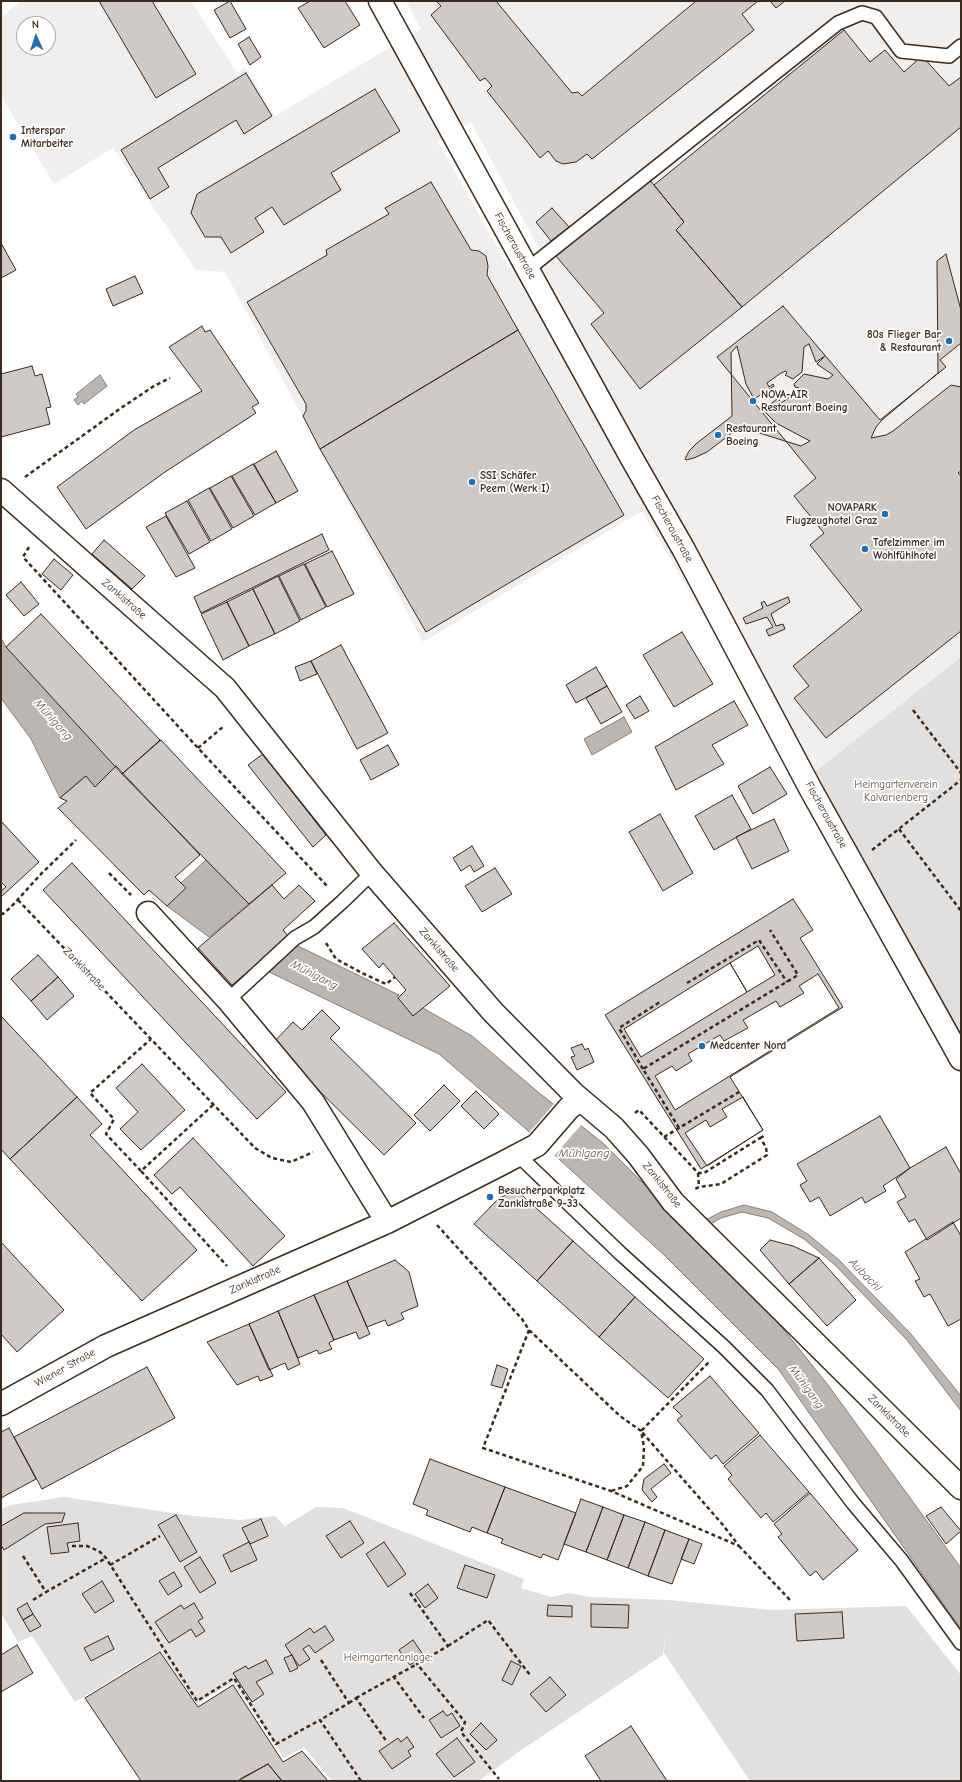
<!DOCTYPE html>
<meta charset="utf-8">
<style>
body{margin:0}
#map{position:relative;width:962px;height:1782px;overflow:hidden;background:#fff;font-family:"Comic Neue",sans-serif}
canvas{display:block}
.frame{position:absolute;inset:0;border:2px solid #3b2a1e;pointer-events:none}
.north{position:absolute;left:16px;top:16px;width:40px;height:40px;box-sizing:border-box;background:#fff;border:1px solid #b1aaa5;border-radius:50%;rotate:357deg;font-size:11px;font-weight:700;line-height:16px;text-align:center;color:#3b2a1e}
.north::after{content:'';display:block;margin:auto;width:14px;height:18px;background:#1f6fb2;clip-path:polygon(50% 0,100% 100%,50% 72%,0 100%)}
</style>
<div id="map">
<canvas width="962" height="1782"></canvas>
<div class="frame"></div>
<div class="north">N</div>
</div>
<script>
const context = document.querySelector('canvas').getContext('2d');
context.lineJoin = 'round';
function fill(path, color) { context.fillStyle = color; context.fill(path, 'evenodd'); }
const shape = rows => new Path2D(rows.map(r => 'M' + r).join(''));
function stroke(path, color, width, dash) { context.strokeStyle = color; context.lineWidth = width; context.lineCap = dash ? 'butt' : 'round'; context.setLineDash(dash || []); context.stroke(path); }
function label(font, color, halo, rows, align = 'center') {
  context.font = font + ' "Comic Neue",sans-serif'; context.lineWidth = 3.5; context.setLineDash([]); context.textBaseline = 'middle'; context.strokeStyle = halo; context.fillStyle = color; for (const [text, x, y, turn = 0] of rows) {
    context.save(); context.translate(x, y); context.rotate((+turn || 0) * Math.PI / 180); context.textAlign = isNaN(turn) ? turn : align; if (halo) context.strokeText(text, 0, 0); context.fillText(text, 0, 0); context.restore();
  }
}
fill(shape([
 [21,1,191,1,237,73,245,67,275,116,421,29,406,1,961,1,961,657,812,774,742,682,642,511,423,642,225,272,196,270,113,148,54,184,1,96,1,18],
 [24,24,48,24,48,48,24,48],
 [471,122,540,251,509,268,438,142]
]), '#f1efee');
fill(shape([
 [961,657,961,1045,812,774],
 [64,1497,193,1516,240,1520,275,1516,285,1526,316,1507,343,1508,524,1579,521,1588,551,1597,568,1593,590,1597,669,1600,771,1610,906,1606,961,1675,961,1781,750,1781,664,1653,665,1636,663,1655,517,1753,479,1781,332,1781,304,1747,284,1758,233,1682,197,1704,160,1650,75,1702,32,1636,18,1642,1,1613,1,1509,11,1505]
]), '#e2e0de');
const water = shape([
 [100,375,107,386,84,404,82,401,78,405,74,400,78,397,76,394,100,375],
 [1,638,6,647,116,766,95,787,85,776,60,798,31,739,1,698,1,638],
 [624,717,632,732,592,755,584,739,624,717],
 [206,860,249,904,209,937,167,906,185,888,181,883,206,860],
 [289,937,300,947,399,995,397,996,413,1015,423,1008,472,1036,538,1092,603,1143,667,1207,692,1227,721,1212,744,1205,772,1212,809,1235,839,1260,911,1334,961,1396,961,1411,907,1340,835,1265,804,1239,768,1218,742,1212,721,1218,697,1232,736,1270,828,1385,961,1568,961,1629,779,1370,664,1255,526,1129,439,1054,261,968,289,937]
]);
fill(water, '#bcb6b3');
stroke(water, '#887e77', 1);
fill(shape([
 [554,1104,559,1105,582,1124,553,1157,528,1134]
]), '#fff');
const building = shape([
 [99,1,152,1,196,74,156,98,99,1],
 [230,1,246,29,230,38,214,10,230,1],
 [310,1,345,1,360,25,324,48,298,8,310,1],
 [436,1,496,1,572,93,578,92,582,96,696,1,758,1,742,14,754,30,592,159,587,154,576,162,563,164,556,161,548,151,540,158,487,91,492,86,485,78,480,81,431,15,441,6,436,1],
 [770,1,785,1,776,8,770,1],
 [844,30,870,62,885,50,904,72,922,56,949,86,961,77,961,127,742,307,676,230,684,222,654,185,844,30],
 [249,37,261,57,250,65,238,44,249,37],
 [246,73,272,116,244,134,236,120,158,168,169,187,150,199,121,150,246,73],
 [375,89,400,131,331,173,341,190,284,225,272,207,255,218,264,232,231,253,221,237,205,237,191,213,197,194,375,89],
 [649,179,684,222,676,230,742,307,640,389,591,324,604,313,556,256,649,179],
 [431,182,471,250,479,251,486,256,488,266,487,275,518,330,320,449,303,416,306,411,306,404,247,302,327,255,326,250,389,214,385,208,431,182],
 [552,208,569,227,551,241,536,222,552,208],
 [1,243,16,270,1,278,1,243],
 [946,254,961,310,961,387,951,385,893,431,886,435,871,438,876,427,882,420,938,373,937,261,946,254],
 [135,276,143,293,113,306,106,289,135,276],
 [783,306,880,420,946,367,940,360,961,343,961,471,958,473,961,476,961,631,826,738,794,698,809,686,793,666,862,610,810,545,824,533,794,496,816,478,717,357,783,306],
 [202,326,205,332,210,330,259,403,252,407,256,413,165,472,86,529,57,487,134,430,202,391,169,347,202,326],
 [518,330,624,515,426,632,320,449,518,330],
 [809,344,816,362,825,356,817,364,833,375,828,379,804,374,794,384,795,387,799,388,795,393,781,403,779,400,783,397,782,395,763,410,776,423,810,441,801,446,740,427,707,452,694,458,686,460,685,459,689,451,697,443,732,416,731,353,737,346,746,384,754,399,774,386,773,384,769,387,767,383,781,373,786,371,787,373,785,375,793,379,802,372,804,347,809,344],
 [32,366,35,376,42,374,51,407,46,408,50,424,1,437,1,374,32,366],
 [276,451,298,491,276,503,254,464,276,451],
 [253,464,276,503,255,515,232,476,253,464],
 [231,476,254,516,233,528,210,488,231,476],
 [209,488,232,529,211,541,188,500,209,488],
 [187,501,210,542,189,554,165,513,187,501],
 [166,516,195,568,176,577,146,527,166,516],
 [322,534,329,550,201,613,194,597,322,534],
 [104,540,145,576,132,589,92,554,104,540],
 [332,551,354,594,327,607,305,564,332,551],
 [54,559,73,575,61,590,42,574,54,559],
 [304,564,326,607,301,620,279,576,304,564],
 [278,576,300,621,275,634,253,589,278,576],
 [21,582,39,604,24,616,6,595,21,582],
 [253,589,275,634,249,646,227,602,253,589],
 [788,597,790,602,771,614,776,626,783,624,785,629,769,636,766,630,773,627,767,617,746,624,743,618,763,608,761,603,764,601,767,606,788,597],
 [227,602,249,646,223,660,201,614,227,602],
 [41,614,160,740,122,774,6,647,41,614],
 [682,632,713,684,674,707,643,655,682,632],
 [341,645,388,733,357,749,311,661,341,645],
 [311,661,317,674,300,681,295,667,311,661],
 [596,667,607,686,576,703,566,685,596,667],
 [607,686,622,712,601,724,586,698,607,686],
 [640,696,649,711,635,719,626,705,640,696],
 [734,701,748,725,712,745,724,764,676,790,655,747,734,701],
 [161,740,286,873,249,904,122,774,161,740],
 [388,745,399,765,371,780,360,760,388,745],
 [263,754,326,835,313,847,248,765,263,754],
 [116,766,200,855,175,877,186,888,167,906,149,890,144,895,58,808,67,801,60,798,86,776,95,787,116,766],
 [770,767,787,794,753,814,738,786,770,767],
 [732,795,751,829,714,850,695,816,732,795],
 [660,814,693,873,663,891,629,832,660,814],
 [774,819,789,851,752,869,736,837,774,819],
 [1,821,39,862,1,897,1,891,6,887,1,882,1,821],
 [472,846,484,866,474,872,470,865,461,871,453,858,472,846],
 [72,863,286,1092,257,1119,43,890,72,863],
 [495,868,512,894,482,912,465,886,495,868],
 [272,885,284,899,299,885,315,901,283,930,289,937,232,985,198,948,272,885],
 [793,899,813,930,800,938,843,1007,730,1077,763,1130,701,1169,605,1015,793,899],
 [394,923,450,986,413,1016,398,998,406,990,383,963,379,968,362,949,394,923],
 [758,946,775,975,747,992,730,963,758,946],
 [38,955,58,977,31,1001,11,979,38,955],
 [730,963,747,992,641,1057,624,1029,730,963],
 [818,974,839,1008,675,1110,655,1076,672,1066,676,1071,692,1061,688,1054,720,1035,724,1041,748,1028,743,1020,776,1001,780,1007,804,993,799,986,818,974],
 [58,977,74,996,47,1020,31,1001,58,977],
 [322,1010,340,1028,330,1038,416,1123,384,1155,272,1044,293,1022,302,1030,322,1010],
 [1,1016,77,1097,10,1159,1,1149,1,1016],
 [582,1044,585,1050,588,1048,594,1062,577,1070,571,1057,575,1056,571,1048,582,1044],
 [142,1064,185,1110,141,1150,120,1129,138,1112,116,1088,142,1064],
 [444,1085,460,1101,430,1131,414,1115,444,1085],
 [476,1091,499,1114,484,1129,461,1106,476,1091],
 [77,1097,102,1124,90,1135,197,1250,142,1301,10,1159,77,1097],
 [743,1097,763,1130,707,1166,685,1133,706,1120,710,1127,727,1117,722,1109,743,1097],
 [880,1116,910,1168,883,1186,886,1191,865,1203,862,1197,830,1216,819,1197,810,1202,800,1185,807,1181,797,1164,880,1116],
 [193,1138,285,1236,253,1266,180,1187,172,1194,154,1175,193,1138],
 [946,1147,961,1174,961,1218,927,1240,915,1219,909,1222,897,1202,906,1197,896,1179,910,1168,946,1147],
 [516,1190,573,1241,537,1281,474,1224,498,1199,516,1190],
 [953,1222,961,1236,961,1319,948,1326,930,1294,924,1297,915,1281,920,1279,905,1252,953,1222],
 [770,1240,793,1246,819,1258,789,1284,760,1250,770,1240],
 [573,1241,635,1297,599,1337,537,1281,573,1241],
 [1,1242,64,1310,17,1352,1,1334,1,1242],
 [819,1258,856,1300,827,1326,789,1284,819,1258],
 [395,1260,409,1272,418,1306,401,1313,404,1319,388,1326,385,1320,367,1327,347,1281,395,1260],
 [347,1281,370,1334,359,1339,356,1332,334,1340,314,1295,347,1281],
 [314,1295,334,1340,329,1343,332,1349,319,1354,317,1350,298,1358,278,1311,314,1295],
 [635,1297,704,1359,668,1398,599,1337,635,1297],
 [278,1311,300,1364,288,1370,285,1363,269,1370,249,1324,278,1311],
 [249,1324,273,1376,260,1381,258,1376,237,1385,207,1342,249,1324],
 [497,1365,508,1369,502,1388,491,1385,497,1365],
 [147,1367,175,1418,42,1489,14,1437,147,1367],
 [710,1376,759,1433,723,1464,716,1455,711,1459,677,1420,682,1416,673,1407,710,1376],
 [9,1428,36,1479,1,1498,1,1432,9,1428],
 [760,1435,809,1492,773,1522,766,1513,761,1518,728,1479,732,1475,724,1466,760,1435],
 [430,1459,505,1487,487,1533,472,1527,470,1532,426,1515,428,1510,413,1504,430,1459],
 [664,1464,671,1473,651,1489,657,1497,652,1502,642,1490,644,1479,664,1464],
 [505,1487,576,1513,558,1560,543,1554,541,1558,501,1543,503,1539,487,1533,505,1487],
 [810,1493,858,1550,823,1580,816,1571,810,1576,778,1537,782,1534,774,1524,810,1493],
 [581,1499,603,1507,586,1552,564,1544,581,1499],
 [603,1507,624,1515,607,1560,586,1552,603,1507],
 [941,1507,961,1531,946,1544,926,1516,941,1507],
 [24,1513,65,1513,62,1522,45,1524,4,1550,1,1545,1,1526,24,1513],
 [176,1515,197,1552,180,1562,158,1525,176,1515],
 [624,1515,645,1522,628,1568,607,1560,624,1515],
 [261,1519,268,1536,250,1544,242,1528,261,1519],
 [350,1521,364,1543,341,1558,326,1536,350,1521],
 [645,1522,665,1530,648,1576,628,1568,645,1522],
 [78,1523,80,1541,67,1543,69,1552,51,1554,47,1527,78,1523],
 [665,1530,689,1539,672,1584,648,1576,665,1530],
 [689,1539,702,1544,694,1564,681,1559,689,1539],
 [249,1542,257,1560,231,1572,223,1555,249,1542],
 [384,1542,406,1574,388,1587,366,1554,384,1542],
 [200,1557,216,1583,200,1593,184,1567,200,1557],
 [465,1565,495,1575,487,1598,457,1588,465,1565],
 [174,1572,182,1586,168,1595,159,1581,174,1572],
 [102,1581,114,1601,95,1613,82,1594,102,1581],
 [428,1584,438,1598,425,1608,415,1594,428,1584],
 [27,1603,33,1614,23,1620,17,1609,27,1603],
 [194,1603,203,1618,198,1621,205,1631,196,1637,191,1629,169,1643,155,1622,181,1605,184,1609,194,1603],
 [591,1604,629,1605,628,1628,591,1627,591,1604],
 [548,1605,572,1606,572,1617,547,1616,548,1605],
 [842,1612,844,1638,797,1641,795,1614,842,1612],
 [33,1614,41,1626,30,1632,23,1620,33,1614],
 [325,1626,334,1640,315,1653,309,1645,303,1649,310,1659,299,1666,285,1645,310,1628,314,1633,325,1626],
 [108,1636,114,1649,91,1661,84,1648,108,1636],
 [413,1640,424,1656,410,1665,399,1650,413,1640],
 [17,1645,33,1673,1,1692,1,1655,17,1645],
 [160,1652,198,1707,233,1685,283,1762,302,1751,328,1781,282,1781,268,1764,238,1781,141,1781,85,1698,160,1652],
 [292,1655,298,1668,290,1672,284,1658,292,1655],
 [266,1660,273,1673,256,1682,264,1694,252,1702,233,1673,246,1666,248,1669,266,1660],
 [511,1661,521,1666,512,1685,502,1680,511,1661],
 [550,1677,566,1695,546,1712,530,1694,550,1677],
 [443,1711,447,1716,452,1713,460,1726,441,1738,429,1720,443,1711],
 [481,1723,497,1740,486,1750,470,1734,481,1723],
 [631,1726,667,1781,601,1781,585,1756,631,1726],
 [407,1737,414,1747,408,1751,411,1756,392,1769,379,1751,398,1738,401,1742,407,1737],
 [457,1738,475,1762,454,1777,436,1754,457,1738],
 [268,1764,282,1781,238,1781,242,1778,268,1764]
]);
fill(building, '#cfcac7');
stroke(building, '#3b2a1e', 1);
const lane = shape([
 [528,269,838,23,862,13,876,17,901,51,949,56,961,46],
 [228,1000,295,938,314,927,342,902,372,873],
 [518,1155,620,1253,724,1347,767,1390,853,1503,902,1561,961,1643]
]);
const street = shape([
 [380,1,631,457,684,550,810,788,961,1059],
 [1,490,225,688,372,873,493,1012,574,1094,614,1128,638,1155,673,1202,961,1488],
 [148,913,228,1000,313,1102,387,1222],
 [1,1404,106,1346,387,1222,501,1164,537,1145,569,1108,580,1100]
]);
stroke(lane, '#3b2a1e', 16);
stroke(street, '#3b2a1e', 25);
stroke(shape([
 [25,477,121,408,154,386,170,378],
 [29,547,23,557,198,748,328,887],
 [913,710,961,773],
 [198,748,224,726],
 [899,829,961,911],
 [872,850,961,780],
 [109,873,131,895],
 [18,900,255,1148,272,1158,291,1162,313,1152],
 [1,913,3,914,11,907,41,874,76,840],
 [326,943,336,959,364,974,386,984,395,977],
 [687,983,759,940,787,982],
 [643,1069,619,1028,660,1002],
 [213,1105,141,1171,227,1266],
 [635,1113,639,1110,698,1173,704,1173,760,1138,766,1147,767,1155,721,1184,699,1187,695,1189],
 [679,1128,643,1069,798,975,770,930],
 [664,1137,739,1092],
 [760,1138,766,1135],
 [141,1171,106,1134,114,1119,90,1093,151,1039],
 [698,1173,699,1187],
 [437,1225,522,1319,529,1330,620,1416,641,1431,644,1447,643,1466,627,1486,611,1491],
 [529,1330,483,1448,611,1491,739,1546,723,1525,641,1431,710,1361],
 [72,1546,87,1546,99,1551,106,1558,197,1701,234,1678,276,1744,320,1720],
 [739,1546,790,1600],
 [23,1556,46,1592,106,1558],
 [110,1565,160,1536],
 [410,1593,448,1646,417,1664,465,1722,461,1732,499,1779],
 [33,1600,46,1592],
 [448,1646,488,1620,530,1675],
 [321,1660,349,1703,320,1720,361,1781],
 [393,1676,424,1718],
 [356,1698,417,1664],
 [349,1703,356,1698,387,1742]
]), '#3b2a1e', 2.5, [4, 3]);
stroke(lane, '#fff', 13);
stroke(street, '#fff', 22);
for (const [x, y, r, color] of [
 [13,137,4,"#1f6fb2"],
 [949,341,4,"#1f6fb2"],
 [753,401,4,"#1f6fb2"],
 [718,435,4,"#1f6fb2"],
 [472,482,4,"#1f6fb2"],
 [885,514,4,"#1f6fb2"],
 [865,549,4,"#1f6fb2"],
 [702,1046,4,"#1f6fb2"],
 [490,1197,4,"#1f6fb2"]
]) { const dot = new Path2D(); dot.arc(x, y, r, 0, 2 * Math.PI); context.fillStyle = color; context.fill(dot); stroke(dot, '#fff', 1.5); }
label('bold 11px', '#3b2a1e', '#fff', [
 ["Interspar",21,131],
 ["Mitarbeiter",21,144],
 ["80s Flieger Bar",941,335,"right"],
 ["& Restaurant",941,348,"right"],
 ["NOVA-AIR",761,395],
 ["Restaurant Boeing",761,408],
 ["Restaurant",726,429],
 ["Boeing",726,442],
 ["SSI Schäfer",480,476],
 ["Peem (Werk I)",480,489],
 ["NOVAPARK",877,508,"right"],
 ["Flugzeughotel Graz",877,521,"right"],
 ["Tafelzimmer im",873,543],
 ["Wohlfühlhotel",873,556],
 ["Medcenter Nord",710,1046],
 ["Besucherparkplatz",498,1191],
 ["Zanklstraße 9-33",498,1204]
], 'left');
label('11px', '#3b2a1e', '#fff', [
 ["Fischeraustraße",515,246,61],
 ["Fischeraustraße",672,529,61],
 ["Zanklstraße",124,599,41],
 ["Fischeraustraße",826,815,61],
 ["Zanklstraße",439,950,49],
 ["Zanklstraße",84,969,46],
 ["Zanklstraße",662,1185,51],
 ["Zanklstraße",255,1280,-24],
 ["Wiener Straße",65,1368,-29],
 ["Zanklstraße",889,1416,45]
]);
label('11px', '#65584e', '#fff', [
 ["Heimgartenverein",896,785],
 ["Kalvarienberg",896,798],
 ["Heimgartenanlage:",388,1658]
]);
label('italic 12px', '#685b52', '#fff', [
 ["Mühlgang",53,720,48],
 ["Mühlgang",314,975,27],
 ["Mühlgang",584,1154],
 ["Aubachl",865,1275,46],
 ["Mühlgang",806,1387,54]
]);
</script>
